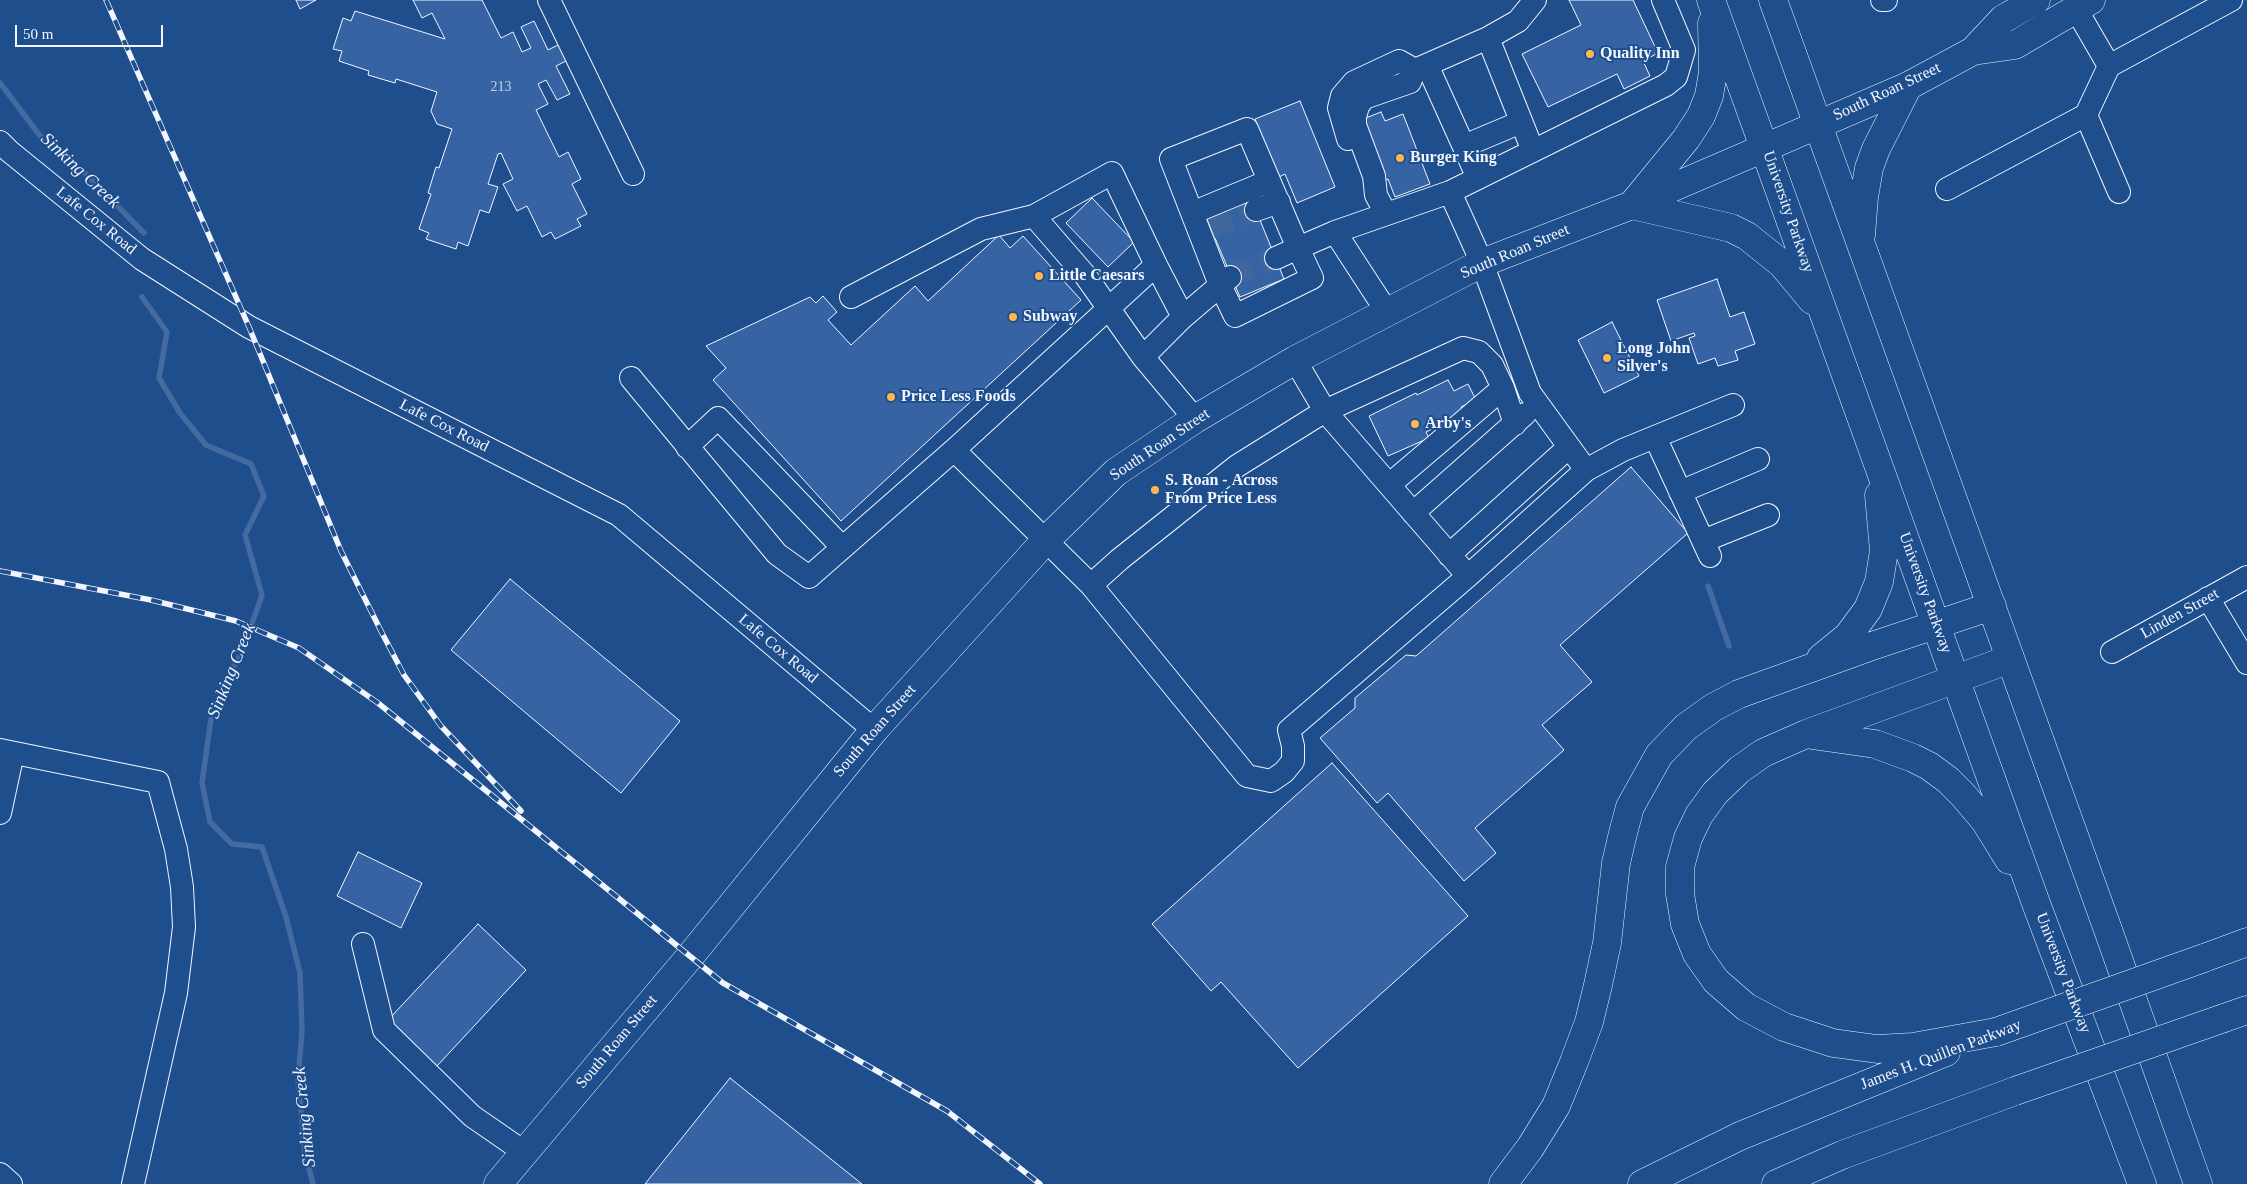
<!DOCTYPE html>
<style>
body{margin:0}
#map{position:relative;width:2247px;height:1184px;overflow:hidden;background:#1f4e8c;font-family:"Times New Roman",serif}
canvas{display:block}
.scale{position:absolute;left:15px;top:25px;width:148px;height:22px;box-sizing:border-box;border:2px solid #f2f6ff;border-top:0;padding-left:6px;font-size:15px;line-height:18px;white-space:nowrap;color:#f2f6ff;-webkit-text-stroke:4px #1f4e8c;paint-order:stroke}
</style>
<div id="map">
<canvas width="2247" height="1184"></canvas>
<div class="scale">50 m</div>
</div>
<script>
const context = document.querySelector('canvas').getContext('2d');
context.lineJoin = 'round';
const shape = rows => new Path2D(rows.map(r => 'M' + r).join(''));
function stroke(path, color, width, dash) { context.strokeStyle = color; context.lineWidth = width; context.lineCap = dash ? 'butt' : 'round'; context.setLineDash(dash || []); context.stroke(path); }
function fill(path, color) { context.fillStyle = color; context.fill(path, 'evenodd'); }
function label(font, color, halo, rows, align = 'center') {
  context.font = font + ' "Times New Roman",serif'; context.lineWidth = 4; context.setLineDash([]); context.textBaseline = 'middle'; context.strokeStyle = halo; context.fillStyle = color; for (const [text, x, y, turn = 0] of rows) {
    context.save(); context.translate(x, y); context.rotate((+turn || 0) * Math.PI / 180); context.textAlign = isNaN(turn) ? turn : align; if (halo) context.strokeText(text, 0, 0); context.fillText(text, 0, 0); context.restore();
  }
}
stroke(shape([
 [0,83,44,141,82,170,144,233],
 [142,297,167,332,159,378,180,413,206,445,251,464,264,496,245,535,262,595,242,652,223,685,211,719,202,783,210,822,232,844,262,847,286,917,300,973,302,1031,298,1079,305,1153,313,1184],
 [1708,586,1729,646]
]), '#446ba0', 5.5);
const building = shape([
 [296,0,316,0,300,9,296,0],
 [413,0,482,0,501,38,513,32,522,52,531,48,521,27,534,21,548,50,562,43,570,59,556,66,570,94,557,100,546,80,538,84,548,104,536,110,559,157,568,152,581,179,572,184,587,214,577,219,581,226,555,239,551,232,542,237,527,206,517,211,503,184,513,179,501,153,498,154,488,184,498,187,489,213,480,210,468,246,458,242,456,249,426,239,429,233,419,229,431,194,428,193,436,167,439,168,452,129,437,124,431,111,437,92,396,79,395,83,368,75,369,71,339,61,342,51,333,49,343,18,351,21,355,11,445,39,432,13,422,18,413,0],
 [1569,0,1633,0,1658,53,1643,61,1650,76,1624,89,1617,74,1548,107,1522,54,1581,25,1569,0],
 [1300,101,1335,187,1297,203,1285,174,1279,177,1255,119,1300,101],
 [1381,112,1385,121,1403,114,1430,184,1395,197,1388,179,1380,182,1358,121,1381,112],
 [1249,193,1284,279,1240,297,1204,212,1249,193],
 [1092,198,1134,242,1108,267,1066,223,1092,198],
 [999,235,1010,248,1023,236,1081,300,841,521,713,380,726,368,706,346,810,297,816,303,823,296,837,312,828,320,851,345,915,286,928,301,999,235],
 [1717,279,1730,317,1744,312,1755,344,1735,351,1738,360,1718,366,1715,358,1698,364,1689,338,1695,336,1694,333,1671,341,1657,300,1717,279],
 [1612,322,1639,376,1604,393,1578,340,1612,322],
 [1448,380,1454,391,1468,384,1476,400,1461,407,1464,413,1426,432,1429,438,1388,456,1369,416,1416,393,1417,395,1448,380],
 [1631,467,1688,533,1560,645,1592,682,1542,725,1564,750,1475,828,1496,853,1464,881,1388,793,1377,803,1320,738,1355,708,1355,698,1406,655,1416,656,1631,467],
 [510,579,680,721,621,793,451,650,510,579],
 [1332,763,1468,916,1298,1068,1221,982,1211,991,1152,924,1332,763],
 [358,852,422,883,401,928,337,896,358,852],
 [478,924,526,970,437,1066,388,1020,478,924],
 [730,1078,862,1184,645,1184,730,1078]
]);
fill(building, '#3563a3');
stroke(building, '#f2f6ff', 1);
stroke(shape([
 [1211,228,1256,210],
 [1231,276,1276,258]
]), '#3f679d', 22, [22, 11]);
const minor = shape([
 [549,0,633,174],
 [1882,0,1886,0],
 [2076,9,2109,66,2231,0],
 [1427,65,1478,178],
 [2086,115,2119,192],
 [1348,139,1339,108,1342,96,1354,82,1399,61,1415,70],
 [0,142,9,151,142,259,249,327,619,515,874,730],
 [1464,146,1521,122],
 [1533,151,1488,38,1518,21,1535,0],
 [1947,189,2086,115,2109,66],
 [1256,210,1279,202],
 [1192,213,1269,181],
 [1386,214,1376,195,1374,176,1355,125,1355,117,1358,106,1364,98,1410,82,1415,70,1488,38],
 [1034,216,1085,275,1143,357,1195,419],
 [1276,258,1298,248,1312,278,1235,316,1220,285,1171,159,1247,129,1298,248,1335,232],
 [851,297,981,229,1034,216,1112,173,1156,265],
 [1387,312,1335,232,1450,192],
 [1143,357,1183,317,1230,277],
 [1295,360,1325,411,1468,576],
 [631,378,777,554,809,577,954,450,1156,265,1183,317],
 [1655,437,1710,556],
 [687,447,718,418,842,547],
 [954,450,1091,585,1247,776,1271,781,1284,772,1293,761,1293,746,1289,730,1468,576,1586,470,1623,450,1733,405],
 [1586,470,1530,393,1482,263,1450,192,1666,85,1676,77,1684,50,1663,0],
 [1389,485,1503,388],
 [1680,492,1758,459],
 [1413,513,1525,414],
 [1703,541,1768,515],
 [1449,555,1569,447],
 [1091,585,1120,559,1237,466,1325,411,1463,348,1479,352,1492,365,1503,388,1515,424],
 [2208,598,2247,663],
 [2112,652,2247,577],
 [0,750,158,782,176,849,182,887,184,927,176,993,133,1184],
 [0,813,13,753],
 [363,944,384,1030,472,1116,524,1152],
 [0,1174,11,1184]
]);
const major = shape([
 [1973,51,2015,45,2091,0],
 [498,1184,692,954,874,730,1045,541,1116,472,1195,419,1295,360,1482,263,1632,205,1908,86,1973,51,2003,19,2036,0]
]);
const highway = shape([
 [1711,0,2037,906,2142,1184],
 [1773,0,2107,927,2198,1184],
 [1712,23,1713,72,1709,96,1701,116,1686,139,1632,205,1731,228,1747,236,1782,264,1812,300],
 [1861,235,1864,197,1869,168,1876,149,1908,86],
 [1821,658,1848,636,1868,609,1879,582,1884,551,1879,495],
 [1812,735,1875,744,1913,758,1929,766,1948,780,1963,795,1985,821,2009,860],
 [2204,958,2247,942],
 [2224,1018,2247,1010],
 [1996,1032,1913,1047,1877,1049,1833,1043,1784,1027,1746,1007,1716,981,1697,954,1685,924,1680,894,1680,867,1688,838,1699,815,1715,793,1739,770,1763,753,1806,734,2010,659],
 [1503,1184,1530,1148,1556,1106,1574,1062,1589,1022,1598,985,1607,943,1616,863,1623,833,1630,807,1659,755,1686,727,1714,707,1739,694,1869,647,1992,606],
 [1642,1184,1740,1136,1946,1052],
 [1776,1184,1842,1155,2015,1091]
]);
stroke(minor, '#f2f6ff', 24);
stroke(major, '#f2f6ff', 29);
stroke(highway, '#f2f6ff', 29);
stroke(minor, '#1f4e8c', 22);
stroke(major, '#1f4e8c', 28);
stroke(highway, '#1f4e8c', 28);
const rail = shape([
 [106,0,249,327,341,551,381,631,404,675,441,726,521,811],
 [0,571,151,600,236,621,299,648,378,703,723,983,947,1111,1040,1184]
]);
stroke(rail, '#f2f6ff', 5.5);
stroke(rail, '#1f4e8c', 4, [11]);
const highwayBridge = shape([
 [1996,1032,2204,958],
 [2015,1091,2224,1018]
]);
stroke(highwayBridge, '#f2f6ff', 29, []);
stroke(highwayBridge, '#1f4e8c', 28);
for (const [x, y, r, color] of [
 [1590,54,5,"#ffb74d"],
 [1400,158,5,"#ffb74d"],
 [1039,276,5,"#ffb74d"],
 [1013,317,5,"#ffb74d"],
 [1607,358,5,"#ffb74d"],
 [891,397,5,"#ffb74d"],
 [1415,424,5,"#ffb74d"],
 [1155,490,5,"#ffb74d"]
]) { const dot = new Path2D(); dot.arc(x, y, r, 0, 2 * Math.PI); context.fillStyle = color; context.fill(dot); stroke(dot, '#1f4e8c', 2); }
label('14px', '#c3d1e8', null, [
 ["213",501,87]
]);
label('bold 16px', '#f2f6ff', '#1f4e8c', [
 ["Quality Inn",1600,54],
 ["Burger King",1410,158],
 ["Little Caesars",1049,276],
 ["Subway",1023,317],
 ["Long John",1617,349],
 ["Silver's",1617,367],
 ["Price Less Foods",901,397],
 ["Arby's",1425,424],
 ["S. Roan - Across",1165,481],
 ["From Price Less",1165,499]
], 'left');
label('16px', '#f2f6ff', '#1f4e8c', [
 ["South Roan Street",1887,92,-25],
 ["University Parkway",1788,212,71],
 ["Lafe Cox Road",96,221,39],
 ["South Roan Street",1515,252,-23],
 ["Lafe Cox Road",444,426,27],
 ["South Roan Street",1160,445,-34],
 ["University Parkway",1925,593,70],
 ["Linden Street",2180,614,-29],
 ["Lafe Cox Road",778,649,40],
 ["South Roan Street",875,731,-49],
 ["University Parkway",2063,973,69],
 ["South Roan Street",617,1042,-50],
 ["James H. Quillen Parkway",1941,1055,-21]
]);
label('italic 18px', '#f2f6ff', '#1f4e8c', [
 ["Sinking Creek",80,171,43],
 ["Sinking Creek",232,671,-68],
 ["Sinking Creek",305,1117,-96]
]);
</script>
